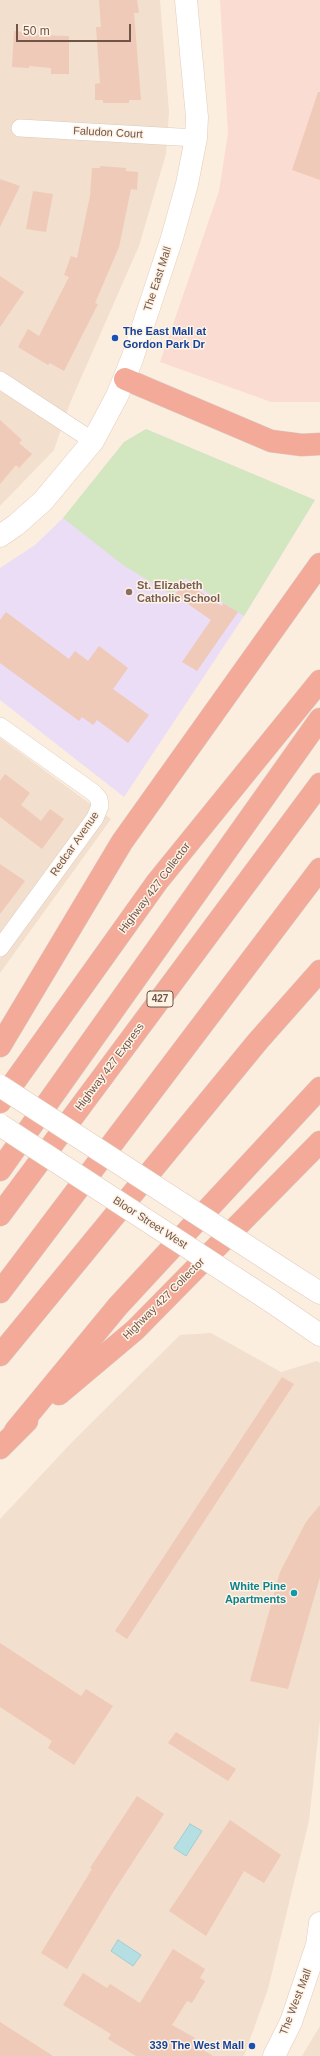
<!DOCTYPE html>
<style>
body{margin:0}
#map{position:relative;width:320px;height:2056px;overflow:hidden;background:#fbeedf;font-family:Helvetica,sans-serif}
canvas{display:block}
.scale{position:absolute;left:16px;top:24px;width:115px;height:18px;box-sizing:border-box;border:2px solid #705448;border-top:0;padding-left:5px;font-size:12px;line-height:14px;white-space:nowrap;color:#705448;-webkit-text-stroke:3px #fef3e5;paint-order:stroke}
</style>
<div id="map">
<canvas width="320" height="2056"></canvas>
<div class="scale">50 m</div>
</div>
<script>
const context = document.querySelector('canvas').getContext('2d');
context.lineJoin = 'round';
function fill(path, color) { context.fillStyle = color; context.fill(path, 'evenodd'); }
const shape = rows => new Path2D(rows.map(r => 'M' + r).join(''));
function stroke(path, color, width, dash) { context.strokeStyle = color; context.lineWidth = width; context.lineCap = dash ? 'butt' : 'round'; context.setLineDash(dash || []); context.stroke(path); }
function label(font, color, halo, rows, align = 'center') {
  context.font = font + ' Helvetica,sans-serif'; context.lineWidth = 3; context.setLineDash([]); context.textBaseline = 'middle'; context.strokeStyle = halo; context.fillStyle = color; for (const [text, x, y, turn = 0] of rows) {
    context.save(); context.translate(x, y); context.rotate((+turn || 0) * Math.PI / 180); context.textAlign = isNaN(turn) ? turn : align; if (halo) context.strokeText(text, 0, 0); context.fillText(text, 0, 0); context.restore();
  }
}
fill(shape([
 [0,0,160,0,169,112,166,154,139,246,70,403,54,450,0,506],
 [0,738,111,819,0,973],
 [211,1333,281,1372,317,1361,320,1363,320,1720,309,1821,268,1989,244,2056,0,2056,0,1519,74,1440,180,1335],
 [320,2026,320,2056,302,2056]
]), '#f2dfce');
fill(shape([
 [220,0,320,0,320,402,271,402,160,362,219,191,228,133]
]), '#fbdcd3');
fill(shape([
 [146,429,315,500,244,616,124,797,0,700,0,568,35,545,63,518,124,442]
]), '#ebddf6');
fill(shape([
 [146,429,315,500,244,616,185,578,172,595,123,565,63,518,124,442]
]), '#d2e7bf');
const water = shape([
 [190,1824,202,1831,186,1856,174,1848,190,1824],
 [118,1940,141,1955,133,1966,111,1951,118,1940]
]);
fill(water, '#b5dfe3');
stroke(water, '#9ccfd4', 1);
fill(shape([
 [99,0,137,0,139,13,134,13,141,100,129,100,129,103,103,103,103,100,95,100,95,84,100,83,96,27,101,27],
 [14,31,34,33,34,35,69,36,69,74,51,74,51,68,29,66,29,68,12,67],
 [318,92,320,92,320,180,292,170],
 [100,166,126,168,126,171,138,172,137,190,131,189,119,247,95,303,98,304,64,371,50,363,48,365,18,347,28,329,39,336,69,277,64,275,71,256,77,258,90,196,92,168,100,168],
 [0,179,20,186,0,227],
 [33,191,53,194,46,232,26,229],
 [0,276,24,292,0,327],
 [0,420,22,440,19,443,32,454,19,468,16,465,0,484],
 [184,581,222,606,223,603,238,612,197,671,182,662,211,620,175,595],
 [6,612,69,659,75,651,88,661,99,646,128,668,113,689,149,715,128,743,97,720,93,725,82,717,79,721,0,663,0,620],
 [5,774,30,793,21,805,41,821,50,809,64,819,42,849,0,817,0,781],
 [0,864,25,881,0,914],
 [282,1377,294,1384,127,1639,115,1631],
 [320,1505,320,1577,288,1689,250,1681,280,1572,306,1522],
 [0,1643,81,1696,86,1689,113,1706,74,1765,48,1748,52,1741,0,1707],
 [176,1732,236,1769,228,1781,168,1743],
 [137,1796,164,1814,112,1894,67,1969,41,1953,92,1869,90,1868],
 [230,1820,281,1855,264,1883,244,1871,206,1936,169,1911],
 [173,1949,205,1969,200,1978,205,1981,192,2003,187,2001,172,2025,195,2038,192,2043,213,2056,136,2056,108,2039,111,2034,63,2005,83,1973,107,1988,110,1984,140,2003],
 [0,2022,53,2056,0,2056]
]), '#efcab8');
const minor = shape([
 [20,128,196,138],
 [0,380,93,441],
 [0,726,94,793,99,799,100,806,95,818,0,948]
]);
const secondary = shape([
 [0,536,16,525,43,501,93,441,117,396,132,359,172,238,187,184,196,138,197,117,186,0],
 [293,1276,320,1293],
 [269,1300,320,1335],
 [274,2056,291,2022,317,1945,320,1923]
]);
const motorway = shape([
 [125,379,271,441,302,445,320,444],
 [0,1046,122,842,320,564],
 [0,1102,157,882,320,681],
 [0,1170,320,719],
 [0,1215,320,784],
 [0,1292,320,869],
 [0,1355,258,1041,320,971],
 [59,1394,135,1330,320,1142],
 [15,1431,118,1306,320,1088],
 [0,1448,27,1421]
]);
stroke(minor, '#decabc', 18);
stroke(secondary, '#e3cbba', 23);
stroke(motorway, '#d7cfcc', 23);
stroke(minor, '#fff', 17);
stroke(secondary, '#fff', 22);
stroke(motorway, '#f3aa98', 22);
const secondaryBridge = shape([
 [0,1086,293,1276],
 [0,1125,269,1300]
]);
stroke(secondaryBridge, '#e3cbba', 23, []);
stroke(secondaryBridge, '#fff', 22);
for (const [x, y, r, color] of [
 [115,338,4,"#1a4fb4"],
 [129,592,4,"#8d6e63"],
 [294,1593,4,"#0f9aa8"],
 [252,2046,4,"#1a4fb4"]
]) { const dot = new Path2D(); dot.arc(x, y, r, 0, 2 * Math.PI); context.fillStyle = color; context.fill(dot); stroke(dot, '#fef3e5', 1.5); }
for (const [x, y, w] of [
 [160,999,26]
]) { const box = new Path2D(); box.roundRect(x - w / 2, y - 8, w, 16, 3); context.fillStyle = '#fef3e5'; context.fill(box); stroke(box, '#705448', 1); }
label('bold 10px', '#705448', null, [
 ["427",160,999]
]);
label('11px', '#705448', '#fef3e5', [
 ["Faludon Court",108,133,3],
 ["The East Mall",158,279,-72],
 ["Redcar Avenue",75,844,-55],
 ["Highway 427 Collector",155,888,-53],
 ["Highway 427 Express",110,1067,-53],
 ["Bloor Street West",150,1223,33],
 ["Highway 427 Collector",164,1299,-45],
 ["The West Mall",296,2002,-69]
]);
label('bold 11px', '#164399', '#fef3e5', [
 ["The East Mall at",123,332],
 ["Gordon Park Dr",123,345],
 ["339 The West Mall",244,2046,"right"]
], 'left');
label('bold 11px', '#785e54', '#fef3e5', [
 ["St. Elizabeth",137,586],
 ["Catholic School",137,599]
], 'left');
label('bold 11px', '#0d838f', '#fef3e5', [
 ["White Pine",286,1587],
 ["Apartments",286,1600]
], 'right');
</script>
